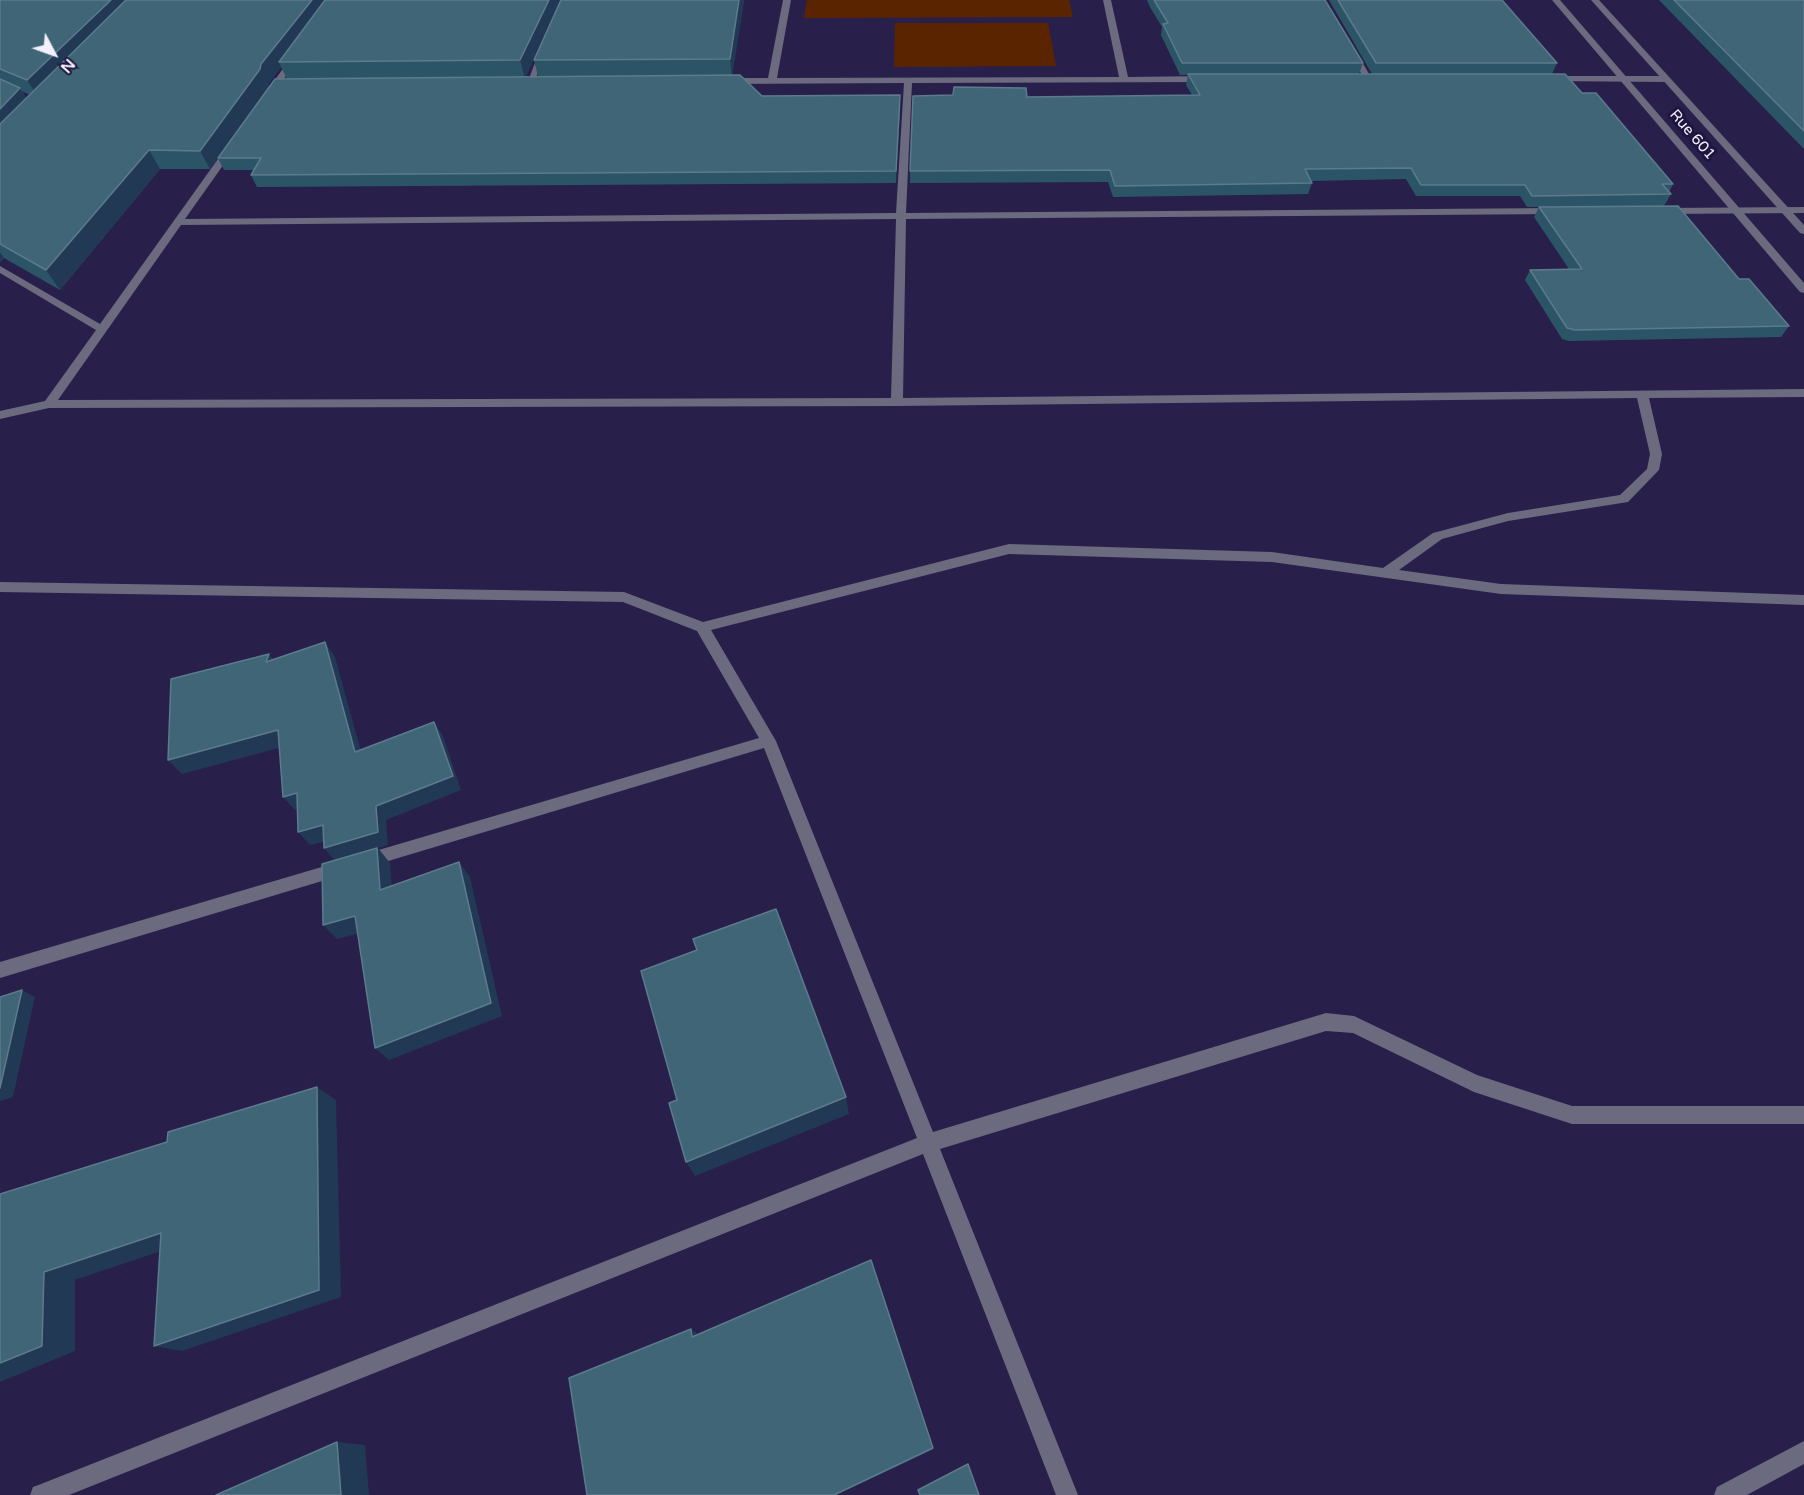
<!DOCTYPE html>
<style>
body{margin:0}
#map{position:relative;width:1804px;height:1495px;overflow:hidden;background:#28204a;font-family:"Varela Round",sans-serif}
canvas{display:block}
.north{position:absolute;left:24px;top:24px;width:60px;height:60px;-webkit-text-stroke:4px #1f163f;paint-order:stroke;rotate:131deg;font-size:16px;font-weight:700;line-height:24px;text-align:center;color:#f1f0fb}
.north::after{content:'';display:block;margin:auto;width:21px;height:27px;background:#f1f0fb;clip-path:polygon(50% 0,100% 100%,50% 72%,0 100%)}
</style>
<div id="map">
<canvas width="1804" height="1495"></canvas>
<div class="north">N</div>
</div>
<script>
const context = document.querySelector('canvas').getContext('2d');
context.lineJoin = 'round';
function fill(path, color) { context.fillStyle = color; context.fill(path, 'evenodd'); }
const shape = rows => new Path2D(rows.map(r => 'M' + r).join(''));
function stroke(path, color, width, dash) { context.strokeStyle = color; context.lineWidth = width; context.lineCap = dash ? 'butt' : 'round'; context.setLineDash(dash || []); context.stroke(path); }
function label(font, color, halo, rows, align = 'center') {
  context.font = font + ' "Varela Round",sans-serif'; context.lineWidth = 6; context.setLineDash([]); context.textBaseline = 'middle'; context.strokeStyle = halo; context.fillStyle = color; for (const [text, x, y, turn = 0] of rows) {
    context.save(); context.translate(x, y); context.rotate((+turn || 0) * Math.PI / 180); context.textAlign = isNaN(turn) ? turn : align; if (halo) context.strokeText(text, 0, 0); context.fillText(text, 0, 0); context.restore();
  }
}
fill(shape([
 [807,0,1069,0,1073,17,804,18],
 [895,23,1048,23,1056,66,894,67]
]), '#5a2400');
fill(shape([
 [783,0,791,0,777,78,1119,77,1103,0,1111,0,1128,77,1207,76,1211,79,1207,82,912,83,906,213,1557,208,1562,211,1557,214,906,219,903,398,1804,389,1804,397,1649,398,1662,454,1659,470,1628,502,1508,521,1442,539,1399,570,1501,584,1804,595,1804,605,1501,594,1272,562,1009,554,711,630,776,741,933,1132,1326,1013,1354,1016,1477,1075,1572,1106,1804,1106,1804,1124,1572,1124,1474,1092,1353,1033,1326,1031,940,1149,1078,1495,1056,1495,923,1154,69,1495,30,1495,33,1487,41,1484,917,1138,764,748,365,868,359,866,357,861,359,856,365,854,759,738,697,631,623,602,0,592,0,582,624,592,703,622,1009,544,1272,552,1383,568,1433,533,1508,513,1620,495,1647,469,1650,454,1637,398,897,406,49,408,0,419,0,411,45,401,96,330,0,273,0,266,100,324,228,145,231,144,236,147,185,219,896,213,904,83,727,84,723,81,727,78,768,78,783,0],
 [896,219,891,398,58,400,181,225,896,219],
 [1348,48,1354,48,1372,79,1371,81,1365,81,1348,48],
 [543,50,547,52,534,82,527,84,539,52,543,50],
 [293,55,300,57,270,98,264,98,263,96,293,55],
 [1549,76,1666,76,1670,79,1666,82,1546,81,1545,79,1549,76],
 [1804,207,1804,213,1662,214,1657,211,1662,208,1804,207],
 [342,861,348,863,350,868,348,873,342,875,0,978,0,962,342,861],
 [1804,1441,1804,1464,1747,1495,1714,1495,1717,1487,1804,1441]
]), '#6c6a7f');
fill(shape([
 [1552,0,1560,0,1804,283,1804,293,1800,292,1552,0],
 [1591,0,1599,0,1804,225,1804,234,1800,233,1591,0]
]), '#6c6a7f');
fill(shape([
 [0,0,744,0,732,75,762,96,900,107,896,183,257,187,251,175,254,170,224,170,218,158,287,79,281,67,269,83,269,87,210,169,160,169,60,290,4,258,0,262],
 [555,12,534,60,538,77,525,77],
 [22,91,30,95,26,98],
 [1147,0,1325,0,1363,63,1359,74,1372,74,1329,0,1502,0,1557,63,1552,74,1582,93,1673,184,1669,192,1671,194,1664,206,1527,207,1520,196,1416,196,1406,179,1310,181,1312,183,1308,194,1113,197,1108,182,910,183,910,171,1027,97,1192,95,1186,85,1188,75,1180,75,1161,35,1162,27,1150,7],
 [1659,0,1804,0,1804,149],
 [1539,207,1739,279,1789,326,1781,337,1569,341,1562,339,1525,280,1530,270,1569,269,1534,217]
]), '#2b5567');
fill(shape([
 [111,0,138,0,39,98,27,80],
 [312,0,332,0,279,62,281,67,269,83,269,87,210,169,200,151,261,64],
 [549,0,561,0,525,79,520,60],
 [739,0,744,0,732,77,730,59],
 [20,88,31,107,0,141,0,109],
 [900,95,900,107,896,183,896,171],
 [149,150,160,169,60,290,46,270],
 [0,252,4,258,0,262],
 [325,642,335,657,365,766,355,752],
 [269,654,281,669,266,662],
 [434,722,443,736,461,790,386,820,388,845,378,848,390,863,393,904,335,861,324,848,376,806],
 [278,730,290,745,182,774,168,760],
 [297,793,309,806,295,810,283,797],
 [323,825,335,839,310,845,298,832],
 [459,862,470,877,502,1016,389,1060,375,1048],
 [355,916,368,931,337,939,323,925],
 [22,990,35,997,13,1097,0,1101,0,1088],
 [317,1087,336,1100,341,1297,182,1351,154,1346],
 [846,1097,849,1114,695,1176,686,1162],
 [161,1233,188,1242,75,1280,75,1351,0,1382,0,1363,44,1272],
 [691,1329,699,1335,692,1337],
 [337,1442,365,1445,369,1495,341,1495],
 [933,1448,932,1450,837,1495,834,1495]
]), '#213955');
const building = shape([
 [0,0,111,0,27,80,0,69,0,0],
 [126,0,312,0,261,64,260,69,200,151,149,150,46,270,0,244,0,124,126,0],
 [325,0,549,0,520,60,279,62,325,0],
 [561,0,739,0,730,59,534,60,561,0],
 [1154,0,1325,0,1363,63,1182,63,1163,24,1168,23,1154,0],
 [1338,0,1502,0,1557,63,1376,63,1338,0],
 [1674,0,1804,0,1804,131,1674,0],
 [1188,74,1565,74,1582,93,1596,93,1673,184,1662,184,1671,194,1532,196,1525,185,1421,185,1411,168,1305,169,1312,183,1115,186,1110,170,910,171,913,96,953,95,954,87,1026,88,1027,97,1200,95,1188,74],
 [740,75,762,96,900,95,896,171,251,175,261,158,218,158,275,79,740,75],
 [0,79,20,88,0,109,0,79],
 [1678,206,1739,279,1749,279,1789,326,1575,330,1567,328,1530,270,1582,269,1539,207,1678,206],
 [325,642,355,752,434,722,453,776,376,806,378,832,324,848,323,825,298,832,297,793,283,797,278,730,168,760,171,679,269,654,266,662,325,642],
 [377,848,380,890,459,862,491,1003,375,1048,355,916,323,925,322,864,377,848],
 [776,909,846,1097,686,1162,669,1103,677,1100,641,971,697,950,693,939,776,909],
 [22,990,0,1088,0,997,22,990],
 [317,1087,319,1290,154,1346,161,1233,44,1272,42,1346,0,1363,0,1194,167,1142,168,1132,317,1087],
 [871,1260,933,1448,834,1495,587,1495,569,1378,691,1329,692,1337,871,1260],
 [337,1442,341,1495,216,1495,337,1442],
 [968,1464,979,1495,920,1495,918,1490,968,1464]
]);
fill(building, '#406577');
stroke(building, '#5c7b8c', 1.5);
label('15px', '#f1f0fb', '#1f163f', [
 ["Rue 601",1692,135,49]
]);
</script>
